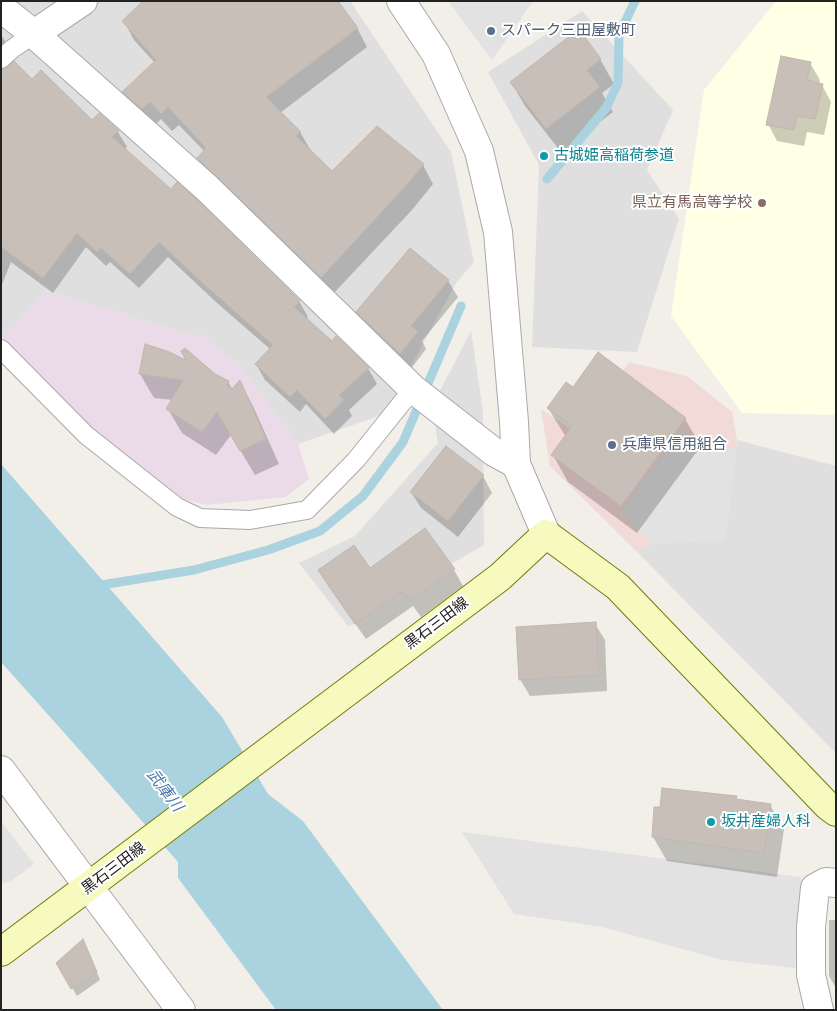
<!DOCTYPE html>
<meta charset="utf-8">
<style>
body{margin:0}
#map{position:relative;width:837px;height:1011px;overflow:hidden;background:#f2efe9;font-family:"Nunito Sans",sans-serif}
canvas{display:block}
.frame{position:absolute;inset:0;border:2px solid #222;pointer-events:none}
</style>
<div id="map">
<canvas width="837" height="1011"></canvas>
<div class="frame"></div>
</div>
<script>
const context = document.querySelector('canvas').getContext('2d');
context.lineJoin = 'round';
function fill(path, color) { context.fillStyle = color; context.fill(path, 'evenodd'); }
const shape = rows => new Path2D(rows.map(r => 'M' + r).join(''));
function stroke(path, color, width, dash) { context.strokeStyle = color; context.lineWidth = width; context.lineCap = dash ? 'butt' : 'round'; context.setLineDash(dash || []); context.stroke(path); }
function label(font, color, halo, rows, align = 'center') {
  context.font = font + ' "Nunito Sans","Noto Sans JP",sans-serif'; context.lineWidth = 4; context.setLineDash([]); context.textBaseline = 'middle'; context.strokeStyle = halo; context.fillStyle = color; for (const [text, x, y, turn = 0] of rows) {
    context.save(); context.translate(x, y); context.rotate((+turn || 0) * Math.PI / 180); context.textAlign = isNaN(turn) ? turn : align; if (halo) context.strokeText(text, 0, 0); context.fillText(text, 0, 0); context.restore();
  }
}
fill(shape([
 [1,1,350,1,451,152,474,262,456,283,385,414,298,444,239,365,200,334,197,337,47,291,2,338,1,337],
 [582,11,673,110,647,170,679,219,637,352,532,347,539,165,488,72],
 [471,331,483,412,484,545,391,599,355,624,348,626,299,563,355,536,438,443,432,406],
 [737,440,836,466,836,753,637,552,653,543,725,540]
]), '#e0dfdf');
fill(shape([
 [629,362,687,376,732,412,737,440,725,540,653,543,637,552,550,466,541,409,577,433]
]), '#f2dad9');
fill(shape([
 [47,291,197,337,200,333,239,365,298,444,309,479,285,497,207,505,184,500,121,461,2,338]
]), '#ebdbe8');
fill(shape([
 [776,1,836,1,836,415,742,413,671,316,704,90]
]), '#ffffe5');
fill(shape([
 [448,1,533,1,492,60],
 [681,430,700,446,736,449,725,540,652,543,621,511],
 [1,821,34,864,10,882,1,883],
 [462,832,801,877,795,968,722,960,603,927,514,914]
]), '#e2e2e2');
fill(shape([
 [1,464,222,717,268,794,303,821,443,1010,276,1010,178,878,178,862,68,737,1,662]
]), '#aad3df');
fill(shape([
 [124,21,357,28,367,47,280,113,300,132,311,151,332,173,423,165,433,184,412,210,332,295,209,177,199,159,205,152,179,125,172,131,161,119,153,127,134,110,124,92,155,63,134,40],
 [579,31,600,59,614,84,602,93,613,112,561,152,525,106,511,82],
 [1,35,13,53,1,69],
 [810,63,820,80,819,84,822,85,831,102,824,135,807,132,804,146,777,141,768,124],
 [1,71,32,81,92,122,118,132,127,147,124,150,299,301,308,317,306,319,333,342,368,368,377,384,349,410,352,416,334,434,306,404,300,412,265,380,256,364,270,349,217,303,168,257,139,288,110,262,106,266,86,247,53,293,11,262,1,287],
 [448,281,458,297,422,341,426,349,410,370,368,329,358,312],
 [140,374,214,375,228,382,233,390,240,382,253,406,279,464,255,475,231,435,216,455,182,433,168,409,173,400,154,398],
 [573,388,685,419,701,446,637,533,568,482,553,455,566,437,548,408],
 [483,476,492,493,458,537,421,508,411,492],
 [454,570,463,586,421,617,413,606,366,639,329,587,320,571],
 [595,624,605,640,607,691,530,696,520,679],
 [736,797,738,801,770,805,784,829,777,877,667,861,653,837,656,809],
 [829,920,836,920,836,988,829,976],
 [87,948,100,980,77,996,58,963]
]), '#0003');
stroke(shape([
 [547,179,606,108,618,83,619,35,635,1],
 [95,586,194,570,268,550,320,531,363,496,403,442,461,306]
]), '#aad3df', 9);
const building = shape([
 [143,1,338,1,358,28,266,97,301,132,296,136,332,171,377,126,424,164,401,191,321,278,197,158,206,148,168,107,161,114,150,102,142,109,122,92,156,60,122,21,143,1],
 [579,29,601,59,587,70,600,87,546,129,510,82,579,29],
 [781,56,811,62,807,80,823,84,815,119,797,116,794,130,766,125,781,56],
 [14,61,32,79,41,70,92,120,99,113,119,131,112,137,171,189,177,182,196,199,300,301,294,307,332,341,336,336,369,368,339,395,344,400,325,419,297,390,290,397,255,364,273,345,207,287,159,242,130,274,101,248,97,252,77,233,43,278,1,247,1,69,8,67,14,61],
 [410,248,449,280,411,326,418,331,400,354,356,312,410,248],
 [145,344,167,351,186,360,181,351,185,348,215,374,229,381,227,385,232,389,240,380,266,439,240,451,217,412,202,432,166,409,183,380,139,374,145,344],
 [598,352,686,418,621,506,551,455,572,426,547,408,566,382,573,387,598,352],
 [446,446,484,475,448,521,410,492,446,446],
 [425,528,455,569,410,601,403,591,355,624,318,570,354,545,370,568,425,528],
 [596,622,599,675,519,680,516,627,596,622],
 [662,788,737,796,736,799,771,804,764,853,652,837,654,807,660,807,662,788],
 [83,939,97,972,71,989,56,963,83,939]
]);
fill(building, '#c7bfb8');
stroke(building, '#c4b6ab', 1);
const service = shape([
 [1,59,12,49,34,34],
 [1,349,86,435,177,507,200,518,250,520,307,510,356,460,413,389]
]);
const minor = shape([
 [1,8,34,34,207,188,413,389,494,452,516,464],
 [34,34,83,1],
 [1,770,181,1010],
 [819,1010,811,975,811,927,815,888,826,882,836,883]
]);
const tertiary = shape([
 [401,1,436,54,479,151,498,232,514,422,516,464,546,534]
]);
const secondary = shape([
 [1,952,500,577,546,534,618,587,828,806,836,812]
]);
stroke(service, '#a9a9a9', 20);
stroke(minor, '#a9a9a9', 30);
stroke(tertiary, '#a9a9a9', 30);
stroke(secondary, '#707d05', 30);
stroke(service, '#fff', 18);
stroke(minor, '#fff', 28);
stroke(tertiary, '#fff', 28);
stroke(secondary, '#f7fabf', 28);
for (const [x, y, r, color] of [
 [491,31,5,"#5c6f8a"],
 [544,156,5,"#0f9aa8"],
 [762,203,5,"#8d6e63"],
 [612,445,5,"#5c6f8a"],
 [711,822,5,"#0f9aa8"]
]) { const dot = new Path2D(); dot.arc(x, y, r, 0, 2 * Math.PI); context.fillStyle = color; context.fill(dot); stroke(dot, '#fff', 2); }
label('15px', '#4e5e75', '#fff', [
 ["スパーク三田屋敷町",501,31],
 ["兵庫県信用組合",622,445]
], 'left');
label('15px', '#0d838f', '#fff', [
 ["古城姫高稲荷参道",554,156],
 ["坂井産婦人科",721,822]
], 'left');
label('15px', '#785e54', '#fff', [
 ["県立有馬高等学校",752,203]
], 'right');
label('15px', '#222', '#fff', [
 ["黒石三田線",437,624,-37],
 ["黒石三田線",114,869,-37]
]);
label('italic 16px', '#4a7aab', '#fff', [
 ["武庫川",164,791,53]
]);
</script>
